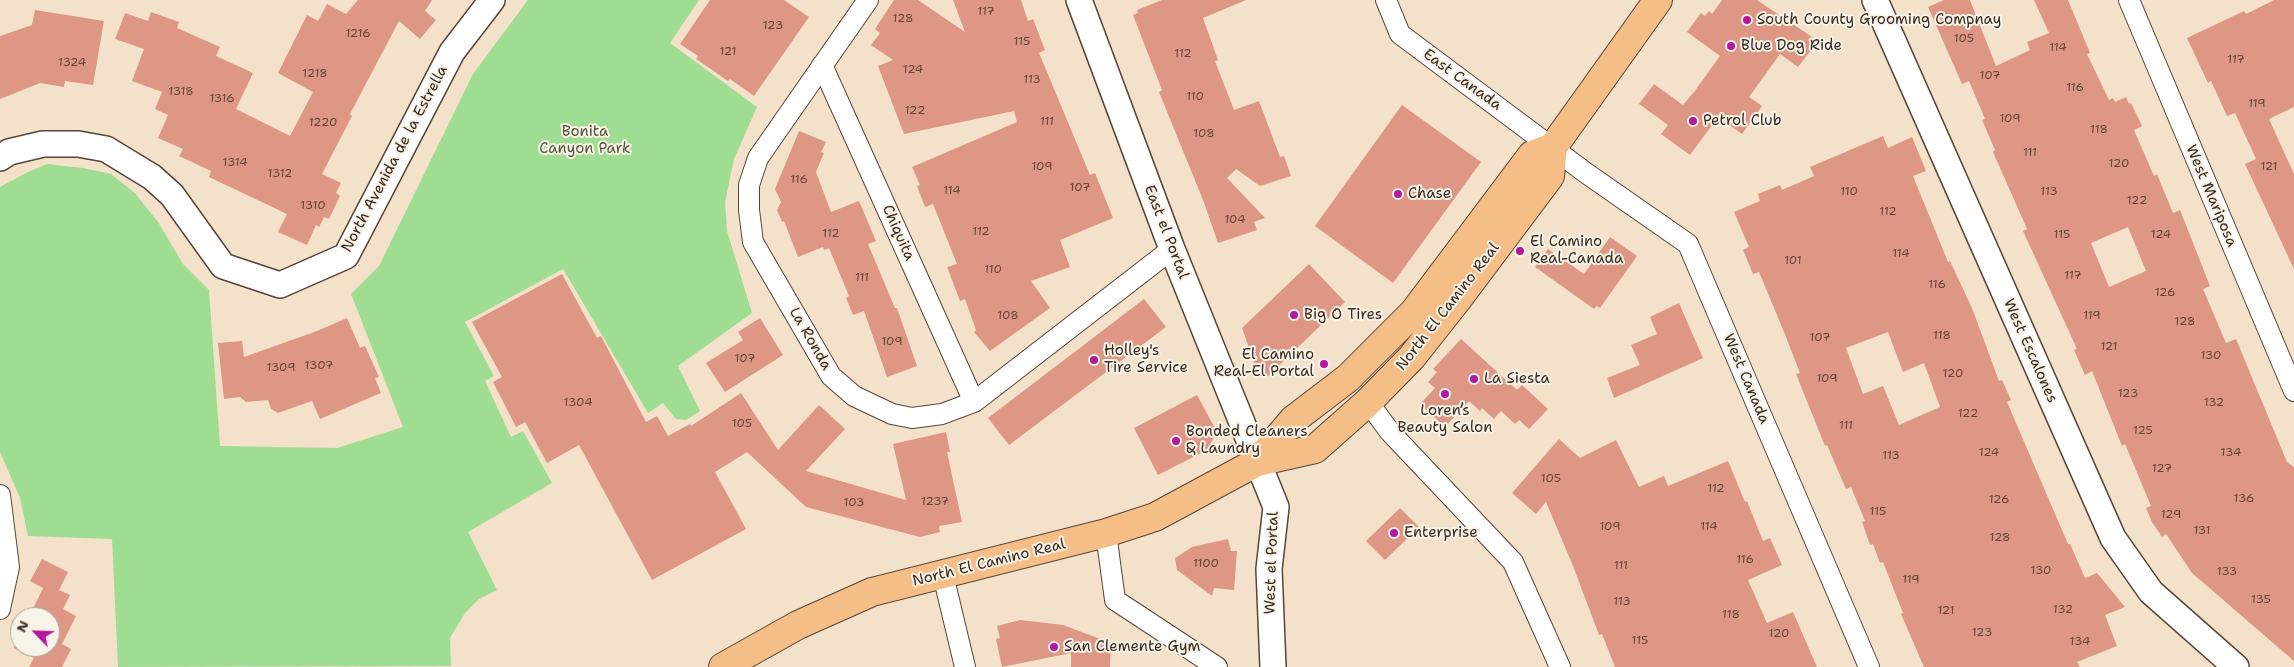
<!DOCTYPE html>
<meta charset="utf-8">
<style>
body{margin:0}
#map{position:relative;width:2294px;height:667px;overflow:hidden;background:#f4e1c9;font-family:"Shantell Sans",sans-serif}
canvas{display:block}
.north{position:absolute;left:10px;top:607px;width:50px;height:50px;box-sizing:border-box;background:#f7f3e8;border:1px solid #aca397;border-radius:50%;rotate:294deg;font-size:14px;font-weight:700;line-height:20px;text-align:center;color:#3b2a1e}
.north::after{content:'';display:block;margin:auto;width:18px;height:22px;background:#b5179e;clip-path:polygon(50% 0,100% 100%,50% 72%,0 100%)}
</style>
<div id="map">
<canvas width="2294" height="667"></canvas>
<div class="north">N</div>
</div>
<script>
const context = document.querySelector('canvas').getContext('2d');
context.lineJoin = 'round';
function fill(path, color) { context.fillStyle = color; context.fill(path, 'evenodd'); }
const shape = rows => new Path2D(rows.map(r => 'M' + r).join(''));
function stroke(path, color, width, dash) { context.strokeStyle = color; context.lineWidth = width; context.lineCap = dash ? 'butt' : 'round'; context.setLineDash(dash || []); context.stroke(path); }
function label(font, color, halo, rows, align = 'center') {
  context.font = font + ' "Shantell Sans",sans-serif'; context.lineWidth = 4; context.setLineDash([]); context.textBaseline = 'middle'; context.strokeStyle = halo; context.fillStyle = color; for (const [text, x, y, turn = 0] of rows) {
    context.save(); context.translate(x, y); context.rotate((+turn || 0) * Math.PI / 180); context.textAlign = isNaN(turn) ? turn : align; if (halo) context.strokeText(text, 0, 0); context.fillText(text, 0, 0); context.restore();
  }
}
fill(shape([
 [528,0,699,0,670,43,757,107,734,159,725,202,727,231,752,313,678,366,700,411,686,420,676,419,663,403,648,413,563,269,465,322,494,376,485,381,511,437,523,431,552,483,468,532,497,590,479,599,465,613,450,638,451,666,118,667,112,539,28,536,20,498,0,452,0,187,28,172,47,164,83,168,111,174,135,193,158,222,183,264,209,290,220,446,337,448,403,427,351,294,379,266,473,74]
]), '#9fdd92');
fill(shape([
 [358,0,432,0,425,11,436,20,420,39,399,21,350,114,352,116,322,174,341,183,336,193,340,196,329,219,324,217,319,227,316,225,307,245,278,232,287,214,209,177,211,171,179,156,183,149,158,138,168,115,155,109,162,92,132,81,144,49,115,39,125,13,148,21,151,12,179,22,177,28,220,47,216,56,253,73,236,109,290,136,313,92,278,73,307,15,318,21,327,4,346,14],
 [710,0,784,0,809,17,754,96,730,79,728,81,696,59,698,56,680,44],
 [894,0,918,0,965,32,953,0,1021,0,1028,21,1033,19,1045,50,1039,53,1090,175,1095,173,1113,218,1060,240,1070,267,1031,281,1050,308,990,351,974,332,976,330,965,299,960,301,947,267,957,264,933,204,925,207,917,186,920,185,912,167,1017,122,1014,111,904,134,878,66,893,60,871,45,880,33,875,29],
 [1162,0,1246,0,1203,18,1218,60,1215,61,1234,110,1259,101,1280,157,1284,156,1291,176,1260,186,1236,169,1227,178,1265,218,1254,222,1257,230,1218,243,1203,200,1159,92,1162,90,1133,15,1138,13,1137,10],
 [1722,0,1757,0,1818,41,1798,67,1780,54,1749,97,1762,106,1742,134,1718,117,1690,155,1661,134,1668,125,1639,104,1654,84,1683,105,1694,92,1720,56,1687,32,1701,13,1705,16,1709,11,1712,14],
 [1944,0,1970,0,1996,66,2030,50,2027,42,2049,33,2034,0,2068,0,2090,53,2087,54,2109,100,2113,98,2115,102,2126,97,2129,104,2131,103,2142,126,2134,130,2154,176,2157,174,2173,213,2180,210,2210,286,2203,289,2226,343,2236,339,2287,462,2294,467,2294,661,2192,573,2166,534,2162,537,2152,522,2146,508,2151,506,2125,444,2122,446,2092,371,2085,375,2074,350,2077,349,2023,231,2027,229,1993,152,1995,150,1982,120,1985,119,1969,81,1962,84,1928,7],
 [2128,227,2146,271,2109,287,2091,243],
 [2274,0,2294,0,2294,107,2269,119,2294,174,2294,269,2245,164,2256,159,2235,113,2227,116,2211,81,2208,83,2187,38,2244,11,2246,14],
 [35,10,104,21,93,85,65,81,64,87,40,83,0,99,0,36,32,25],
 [1402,105,1481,162,1393,283,1315,226],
 [799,131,826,142,821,152,824,153,816,172,831,212,859,201,876,241,868,244,895,308,897,308,917,366,887,377,864,311,853,315,846,298,849,296,829,248,824,250,823,247,798,257,784,221,782,222,777,210,781,202,775,189],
 [1883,136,1888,148,1912,137,1926,171,1913,176,1948,262,1950,261,1972,308,1999,381,2002,380,2011,400,2007,402,2068,544,2070,544,2085,578,2097,573,2125,607,2105,615,2117,646,2077,662,2080,667,1924,667,1901,614,1903,613,1883,562,1880,563,1873,544,1870,545,1862,522,1865,521,1851,487,1846,489,1827,445,1825,446,1796,374,1800,373,1784,332,1759,272,1753,274,1743,250,1749,247,1734,212,1760,201,1758,194,1780,185,1782,190,1814,176,1810,167],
 [1888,332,1903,372,1924,363,1940,407,1899,425,1883,386,1863,394,1846,348],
 [1610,237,1637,256,1600,308,1597,306,1594,309,1535,267,1548,249,1584,274],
 [1309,264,1345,302,1268,376,1254,362,1242,328],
 [562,274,597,338,601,336,646,422,657,416,668,436,690,424,691,426,741,393,778,450,819,405,845,429,806,471,906,500,893,444,946,432,950,452,947,452,962,522,939,526,940,532,920,537,806,507,747,452,715,472,746,529,652,580,579,445,547,463,525,422,516,427,493,382,502,377,472,322],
 [1144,299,1166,327,1009,445,988,418],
 [1679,303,1703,358,1614,398,1607,378,1640,365,1631,345,1657,334,1650,317],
 [347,318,360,348,365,346,379,377,375,378,381,393,320,419,312,401,278,413,271,409,268,400,246,402,240,397,224,399,218,343,242,341,244,357,317,331],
 [760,318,783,355,725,392,706,363,743,340,738,332],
 [1461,339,1517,390,1522,385,1548,409,1529,429,1519,420,1515,424,1501,411,1494,419,1482,408,1480,411,1469,401,1445,427,1420,404,1435,388,1428,382,1437,372,1433,369],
 [1197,395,1217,432,1207,450,1158,475,1134,428],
 [1559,439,1580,458,1616,440,1639,487,1664,476,1668,486,1728,461,1745,502,1747,501,1763,541,1770,538,1782,565,1748,580,1767,623,1793,612,1817,667,1615,667,1602,634,1599,635,1573,566,1546,502,1536,514,1512,493],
 [1400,508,1419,527,1385,560,1366,541],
 [1228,539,1231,551,1237,551,1234,590,1214,588,1212,596,1177,570,1175,558,1192,547],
 [42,559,68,572,59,590,70,595,63,609,76,616,62,644,71,649,62,667,29,667,34,658,14,648,20,635,20,647,50,647,50,617,29,617,43,588,30,581],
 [1020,620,1063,625,1111,643,1110,667,1071,667,1071,653,1002,667,996,639,1000,638,997,626]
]), '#df9785');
const minor = shape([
 [868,0,758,158,749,185,749,210,753,242,831,376,854,396,892,414,912,418,942,414,974,402,1172,249],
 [1386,0,1400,34,1586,173,1688,244,1869,667],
 [2129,0,2294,391],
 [822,65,974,402],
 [1368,402,1390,432,1513,562,1560,667],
 [0,495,9,567,0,609],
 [1106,533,1115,600,1217,667],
 [943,575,965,667]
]);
const tertiary = shape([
 [1079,0,1172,249,1276,507,1269,569,1273,667],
 [1875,0,2113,538,2151,592,2236,667],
 [0,158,9,152,43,144,78,144,106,149,152,177,172,195,223,266,280,285,346,256,452,52,492,0]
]);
const primary = shape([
 [1257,462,1293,420,1348,378,1414,312,1532,155,1553,147],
 [723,667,798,625,872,592,1106,533,1155,517,1257,462,1315,449,1368,402,1412,357,1457,300,1550,176,1553,147,1658,0]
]);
stroke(minor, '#574538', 22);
stroke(tertiary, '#574538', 28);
stroke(primary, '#574538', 30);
stroke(minor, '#fff', 20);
stroke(tertiary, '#fff', 25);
stroke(primary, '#f6be87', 28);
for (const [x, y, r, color] of [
 [1747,20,5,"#b5179e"],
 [1731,46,5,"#b5179e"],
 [1693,121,5,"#b5179e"],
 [1398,194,5,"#b5179e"],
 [1520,251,5,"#b5179e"],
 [1294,315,5,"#b5179e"],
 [1094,360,5,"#b5179e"],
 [1324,364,5,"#b5179e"],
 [1474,379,5,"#b5179e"],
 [1445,394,5,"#b5179e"],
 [1176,441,5,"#b5179e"],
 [1394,533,5,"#b5179e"],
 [1054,647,5,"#b5179e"]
]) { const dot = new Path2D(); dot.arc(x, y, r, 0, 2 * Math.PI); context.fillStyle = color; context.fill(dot); stroke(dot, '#f7f3e8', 2); }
label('12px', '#644538', null, [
 ["117",986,12],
 ["128",903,19],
 ["123",773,26],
 ["1216",358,34],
 ["105",1964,39],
 ["115",1022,42],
 ["114",2058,48],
 ["121",728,52],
 ["112",1183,54],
 ["117",2236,60],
 ["1324",72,63],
 ["124",913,70],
 ["1218",315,74],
 ["107",1990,76],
 ["113",1032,80],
 ["116",2075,88],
 ["1318",181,92],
 ["110",1195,97],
 ["1316",222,99],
 ["119",2257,104],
 ["122",915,111],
 ["109",2010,119],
 ["111",1047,122],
 ["1220",323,123],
 ["118",2099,130],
 ["108",1204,134],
 ["111",2030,153],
 ["1314",235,163],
 ["120",2119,164],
 ["109",1042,167],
 ["121",2269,167],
 ["1312",280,174],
 ["116",799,180],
 ["107",1080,188],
 ["114",952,191],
 ["110",1849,192],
 ["113",2049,192],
 ["122",2137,201],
 ["1310",313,206],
 ["112",1888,212],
 ["104",1235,220],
 ["112",981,232],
 ["112",831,234],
 ["115",2062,235],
 ["124",2161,235],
 ["114",1901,254],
 ["101",1793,261],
 ["110",993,270],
 ["117",2073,276],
 ["111",862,278],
 ["116",1937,285],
 ["126",2165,293],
 ["108",1008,316],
 ["119",2092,316],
 ["128",2185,322],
 ["118",1942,336],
 ["107",1820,338],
 ["109",892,342],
 ["121",2109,347],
 ["130",2211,356],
 ["107",745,359],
 ["1307",319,366],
 ["1309",281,368],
 ["120",1953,374],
 ["109",1827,379],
 ["123",2128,394],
 ["1304",578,403],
 ["132",2214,403],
 ["122",1968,414],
 ["105",742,424],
 ["111",1846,426],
 ["125",2143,431],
 ["124",1989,453],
 ["134",2231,453],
 ["113",1891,456],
 ["127",2162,469],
 ["105",1551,479],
 ["112",1716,489],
 ["136",2244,499],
 ["126",1999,500],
 ["1237",935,502],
 ["103",854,503],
 ["115",1878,512],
 ["129",2171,515],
 ["109",1610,527],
 ["114",1709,527],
 ["131",2202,531],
 ["128",2000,538],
 ["116",1745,560],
 ["1100",1206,564],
 ["111",1621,566],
 ["130",2041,571],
 ["133",2227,572],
 ["119",1911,580],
 ["135",2261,600],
 ["113",1622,602],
 ["132",2063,610],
 ["121",1946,611],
 ["118",1731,615],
 ["123",1982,633],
 ["120",1779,634],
 ["115",1640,641],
 ["134",2080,642]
]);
label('15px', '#3b2a1e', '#f7f3e8', [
 ["South County Grooming Compnay",1757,20],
 ["Blue Dog Ride",1741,46],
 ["Petrol Club",1703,121],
 ["Chase",1408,194],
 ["El Camino",1530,242],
 ["Real-Canada",1530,259],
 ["Big O Tires",1304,315],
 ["Holley's",1104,351],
 ["Tire Service",1104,368],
 ["El Camino",1314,355,"right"],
 ["Real-El Portal",1314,372,"right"],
 ["La Siesta",1484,379],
 ["Loren’s",1445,411,"center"],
 ["Beauty Salon",1445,428,"center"],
 ["Bonded Cleaners",1186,432],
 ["& Laundry",1186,449],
 ["Enterprise",1404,533],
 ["San Clemente Gym",1064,647]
], 'left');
label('15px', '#3b2a1e', '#f7f3e8', [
 ["East Canada",1462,80,36],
 ["North Avenida de la Estrella",395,159,-62],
 ["West Mariposa",2211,196,67],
 ["East el Portal",1166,232,69],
 ["Chiquita",898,233,66],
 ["North El Camino Real",1448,307,-52],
 ["La Ronda",810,339,60],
 ["West Escalones",2030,351,66],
 ["West Canada",1746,379,67],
 ["North El Camino Real",989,563,-14],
 ["West el Portal",1272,563,-88]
]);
label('15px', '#54573b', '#f7f3e8', [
 ["Bonita",585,132],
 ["Canyon Park",585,149]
]);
</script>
